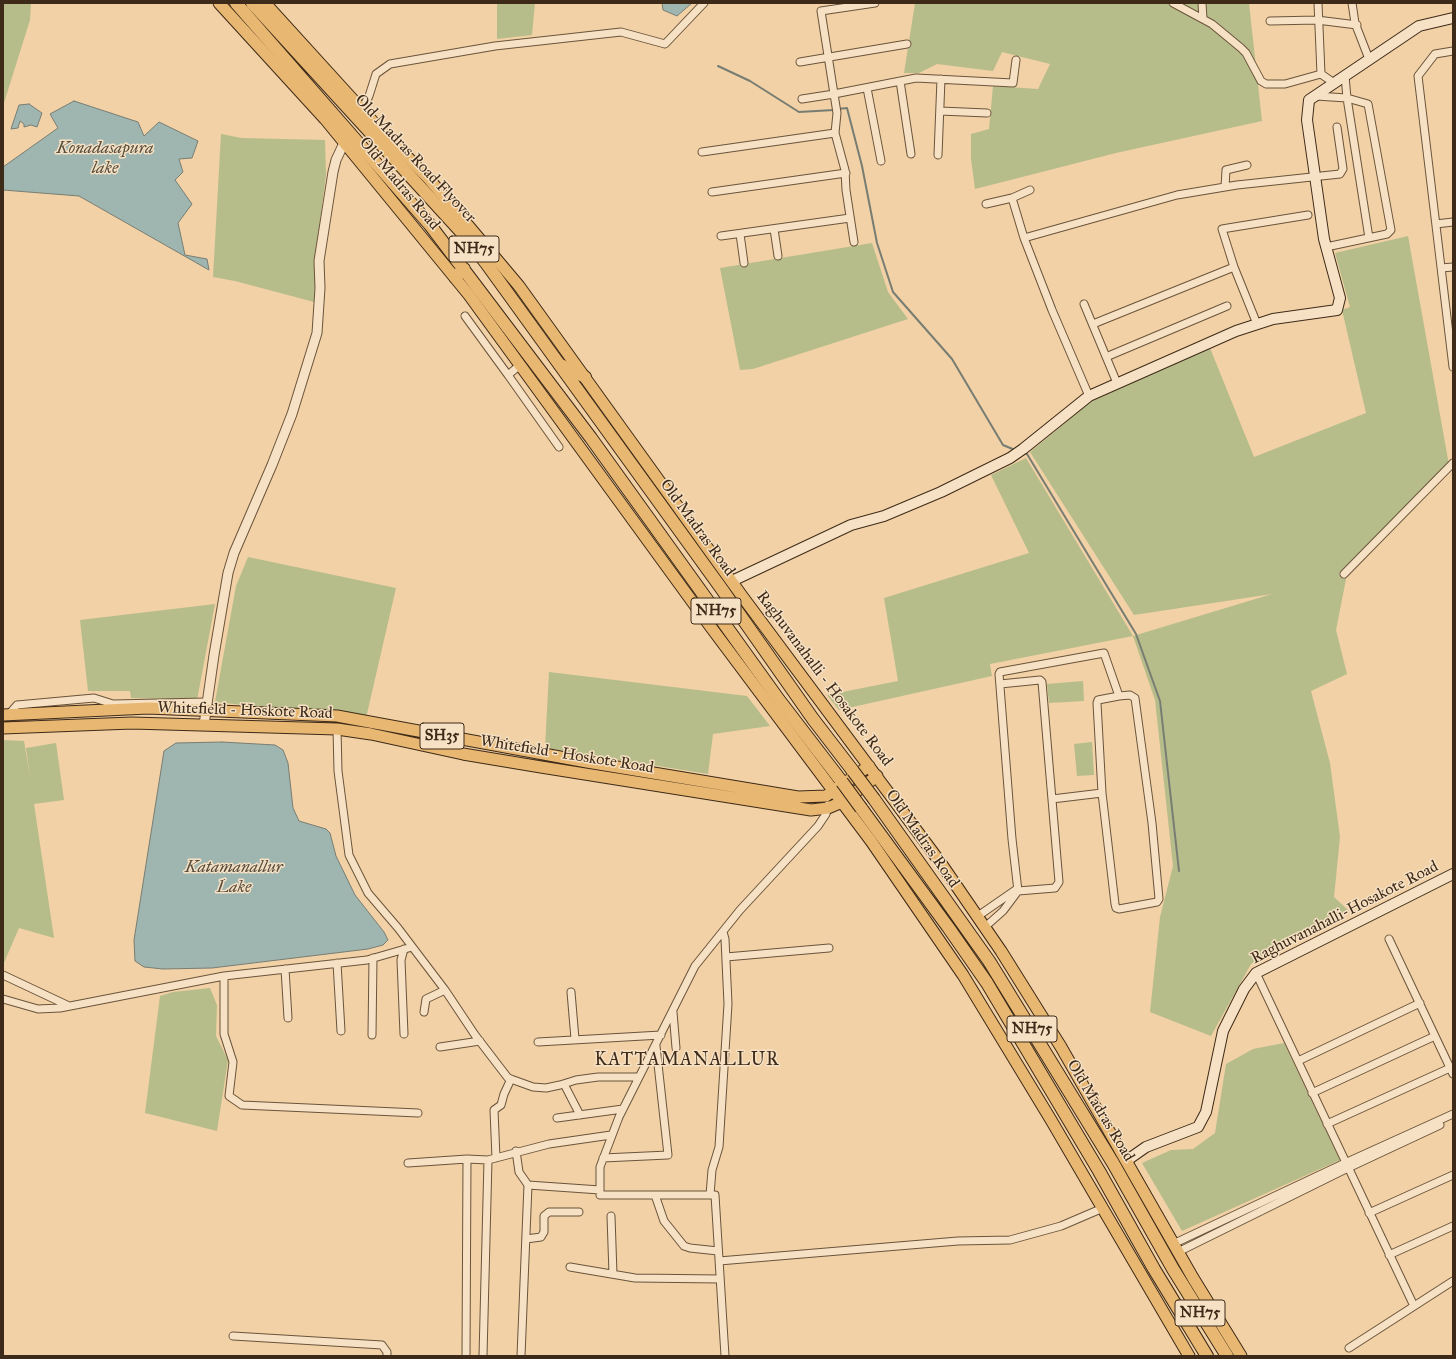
<!DOCTYPE html>
<style>
body{margin:0}
#map{position:relative;width:1456px;height:1359px;overflow:hidden;background:#f1d1a5;font-family:"IM FELL Great Primer",serif}
canvas{display:block}
.frame{position:absolute;inset:0;border:4px solid #3e2a18;pointer-events:none}
</style>
<div id="map">
<canvas width="1456" height="1359"></canvas>
<div class="frame"></div>
</div>
<script>
const context = document.querySelector('canvas').getContext('2d');
context.lineJoin = 'round';
function fill(path, color) { context.fillStyle = color; context.fill(path, 'evenodd'); }
const shape = rows => new Path2D(rows.map(r => 'M' + r).join(''));
function stroke(path, color, width, dash) { context.strokeStyle = color; context.lineWidth = width; context.lineCap = dash ? 'butt' : 'round'; context.setLineDash(dash || []); context.stroke(path); }
function label(font, color, halo, rows, align = 'center') {
  context.font = font + ' "IM FELL Great Primer",serif'; context.lineWidth = 3; context.setLineDash([]); context.textBaseline = 'middle'; context.strokeStyle = halo; context.fillStyle = color; for (const [text, x, y, turn = 0] of rows) {
    context.save(); context.translate(x, y); context.rotate((+turn || 0) * Math.PI / 180); context.textAlign = isNaN(turn) ? turn : align; if (halo) context.strokeText(text, 0, 0); context.fillText(text, 0, 0); context.restore();
  }
}
fill(shape([
 [3,3,31,4,30,20,3,106],
 [497,3,535,3,532,35,497,39],
 [915,3,1249,3,1262,121,1116,153,975,189,971,159,971,134,989,129,993,86,1038,89,1050,64,1002,52,993,71,937,64,919,73,904,73],
 [221,134,242,138,325,140,326,175,317,244,314,302,235,281,213,277],
 [1408,236,1449,465,1349,564,1336,630,1347,674,1311,691,1330,763,1340,837,1334,897,1349,911,1251,964,1211,1036,1150,1012,1160,917,1173,866,1155,700,1133,636,990,664,992,676,839,710,827,695,898,681,884,598,1029,553,991,475,1026,458,1133,636,1272,594,1134,615,1030,452,1092,401,1210,348,1254,457,1366,413,1342,310,1350,307,1335,253],
 [872,243,888,292,908,319,753,369,740,370,720,268],
 [248,557,396,588,366,718,215,702,236,586],
 [215,604,197,700,131,698,130,691,88,691,80,620],
 [549,672,747,696,770,726,713,734,708,774,545,748],
 [1083,681,1084,701,1049,703,1047,684],
 [3,740,24,741,30,777,26,748,56,743,64,800,34,804,54,938,19,928,3,965],
 [1092,742,1094,775,1077,776,1074,744],
 [210,988,217,1005,216,1036,228,1060,217,1131,145,1113,160,996,173,992],
 [1284,1043,1340,1160,1182,1231,1142,1163,1171,1150,1193,1149,1215,1133,1226,1064,1253,1049]
]), '#b6bd8a');
const water = shape([
 [662,3,692,3,677,16,663,10,662,3],
 [74,101,138,122,144,136,159,122,198,141,192,158,179,159,183,172,175,180,192,204,178,223,185,255,207,259,209,270,79,196,3,190,3,167,58,128,50,114,74,101],
 [29,104,42,113,37,127,31,125,24,127,24,124,20,121,18,128,11,129,19,105,29,104],
 [222,742,275,745,283,750,288,763,293,808,299,821,326,829,330,833,336,856,355,895,384,932,388,940,383,945,368,949,212,968,163,969,144,967,135,961,134,940,164,751,176,743,222,742]
]);
fill(water, '#9eb5b0');
stroke(water, '#787d73', 1);
stroke(shape([
 [718,66,750,81,799,112,834,110],
 [838,109,847,108,862,166,877,243,893,292,952,359,1003,445,1015,450],
 [1023,453,1027,454,1136,634,1160,701,1179,871]
]), '#787d73', 2);
const minor = shape([
 [875,3,821,11,834,94,916,78,1013,83,1016,60],
 [1173,3,1212,24,1241,48,1246,53,1261,81,1266,84,1285,84,1321,74,1334,83],
 [1202,3,1203,19],
 [1318,3,1321,74],
 [1352,3,1355,23,1369,59],
 [1270,21,1317,20,1357,25],
 [1453,51,1435,54,1418,76,1453,367],
 [800,62,907,44],
 [1345,76,1347,98,1369,238],
 [900,81,911,154],
 [867,88,881,161],
 [1316,96,1347,98,1368,104,1391,230,1387,234,1326,247],
 [802,99,834,94,837,113,835,133,845,170,846,190,854,242],
 [362,109,369,96,376,74,390,64,495,46,621,32,665,44,704,3],
 [940,111,987,113],
 [702,152,835,133],
 [938,155,941,79],
 [1225,187,1226,170,1247,165],
 [712,192,846,173],
 [1012,198,1024,238,1052,310,1089,396],
 [986,204,1012,198,1030,190],
 [1436,224,1453,222],
 [774,229,778,256],
 [740,234,744,263],
 [721,236,850,218],
 [1024,238,1177,195,1237,185,1340,174,1343,169,1337,127],
 [1234,267,1257,324],
 [1441,268,1453,267],
 [1084,304,1117,383],
 [465,316,508,375],
 [1093,324,1234,267,1222,229,1308,215],
 [1106,357,1227,306],
 [520,365,508,375,559,447],
 [1344,574,1453,463],
 [1000,684,1040,680,1042,682,1059,882,1055,888,1018,891,1012,839,999,674,1000,672,1104,653,1119,696,1130,695,1135,698,1152,823,1159,899,1157,902,1119,909,1116,908,1115,904,1102,793,1097,703,1098,700,1119,696],
 [9,714,17,705,94,698,113,704,206,702],
 [337,729,338,771,349,855,368,893,398,928,445,990,475,1035,508,1078,533,1087,546,1088,560,1085,576,1080,598,1077,639,1077],
 [1052,799,1102,793],
 [978,916,1017,889],
 [985,927,1003,911,1018,891],
 [1389,939,1453,1074],
 [404,949,401,960,404,1034],
 [726,957,829,948],
 [337,963,341,1031],
 [285,969,288,1018],
 [1256,973,1414,1306],
 [3,975,69,1006],
 [224,976,224,1034,233,1062,229,1096,242,1105,418,1113],
 [571,992,575,1039],
 [3,999,38,1009,60,1008,224,976,367,960,412,947],
 [424,1012,426,999,445,990],
 [673,1012,676,1048],
 [372,1035,373,958],
 [538,1042,661,1035],
 [440,1047,480,1041],
 [1298,1061,1420,1003],
 [564,1084,580,1115],
 [1312,1093,1435,1036],
 [557,1118,623,1109],
 [1327,1124,1450,1068],
 [516,1151,519,1172,528,1185],
 [496,1158,494,1110,501,1105,504,1094,511,1079],
 [603,1158,668,1155,656,1046],
 [408,1163,467,1159,488,1160,549,1144,611,1135],
 [655,1195,664,1221,684,1246,690,1248,718,1251],
 [710,1195,712,1170,719,1147,728,1004,725,939,723,932],
 [1369,1213,1453,1175],
 [611,1216,613,1274],
 [526,1239,541,1237,544,1232,544,1216,549,1212,579,1212],
 [1173,1244,1345,1163,1453,1114],
 [1178,1252,1348,1168,1440,1125],
 [1389,1255,1453,1226],
 [719,1261,958,1241,1010,1240,1061,1226,1103,1208],
 [570,1267,635,1278,720,1279],
 [233,1336,382,1345,387,1352,387,1356],
 [1349,1348,1453,1281],
 [466,1356,467,1159],
 [483,1356,488,1160],
 [521,1356,528,1185,600,1190],
 [725,1356,715,1195,600,1195,600,1167,619,1117,695,966,740,910,818,826,826,814,828,805]
]);
const tertiary = shape([
 [204,725,214,655,228,573,234,553,272,465,292,414,317,333,320,288,319,261,333,172,336,160,344,143]
]);
const secondary = shape([
 [732,581,851,525,884,516,941,492,1010,458,1023,449,1089,396,1236,331,1273,319,1337,310,1340,298,1324,239,1307,120,1309,100,1419,26,1453,18],
 [1126,1161,1146,1147,1198,1127,1206,1112,1223,1031,1244,989,1256,973,1453,874]
]);
const primary = shape([
 [219,3,325,119,469,295,710,626,871,841,963,975,1051,1120,1189,1356],
 [265,3,376,125,429,179,519,286,742,596,940,862,1001,951,1061,1047,1193,1278,1241,1356],
 [3,715,148,708,337,716,587,762,798,797,826,796,869,766],
 [3,728,132,723,337,729,371,734,463,754,541,767,811,810,828,808,842,802,877,776]
]);
const trunk = shape([
 [236,3,430,225,591,438,779,700,842,782],
 [252,3,464,235,486,263,721,588,813,719,853,771],
 [455,277,464,269],
 [559,364,585,377],
 [874,799,989,961,1113,1163,1173,1269,1227,1356],
 [861,808,948,927,987,983,1099,1171,1154,1269,1207,1356]
]);
stroke(minor, '#6b543b', 9);
stroke(tertiary, '#6b543b', 11);
stroke(secondary, '#3e2a18', 12);
stroke(primary, '#3e2a18', 13);
stroke(trunk, '#3e2a18', 14);
stroke(minor, '#f6e1c4', 7);
stroke(tertiary, '#f6e1c4', 9);
stroke(secondary, '#f6e1c4', 10);
stroke(primary, '#e8b872', 11);
stroke(trunk, '#e8b872', 12);
const trunkBridge = shape([
 [853,771,874,799],
 [842,782,861,808]
]);
stroke(trunkBridge, '#3e2a18', 14, []);
stroke(trunkBridge, '#e8b872', 12);
for (const [x, y, w] of [
 [474,249,50],
 [716,611,50],
 [442,736,44],
 [1032,1029,50],
 [1200,1313,50]
]) { const box = new Path2D(); box.roundRect(x - w / 2, y - 13, w, 26, 3); context.fillStyle = '#f6e1c4'; context.fill(box); stroke(box, '#3e2a18', 1); }
label('bold 15px', '#3e2a18', null, [
 ["NH75",474,249],
 ["NH75",716,611],
 ["SH35",442,736],
 ["NH75",1032,1029],
 ["NH75",1200,1313]
]);
label('16px', '#3e2a18', '#f6e1c4', [
 ["Old Madras Road Flyover",415,159,47],
 ["Old Madras Road",399,184,50],
 ["Old Madras Road",697,528,54],
 ["Raghuvanahalli - Hosakote Road",824,679,53],
 ["Whitefield - Hoskote Road",245,711,2],
 ["Whitefield - Hoskote Road",567,755,9],
 ["Old Madras Road",922,839,55],
 ["Raghuvanahalli-Hosakote Road",1345,913,-27],
 ["Old Madras Road",1100,1111,59]
]);
label('italic 17px', '#564d3e', '#f6e1c4', [
 ["Konadasapura",105,149],
 ["lake",105,169],
 ["Katamanallur",234,868],
 ["Lake",234,888]
]);
context.letterSpacing = '1px';
label('18px', '#3e2a18', '#f6e1c4', [
 ["KATTAMANALLUR",687,1061]
]);
context.letterSpacing = '0px';
</script>
